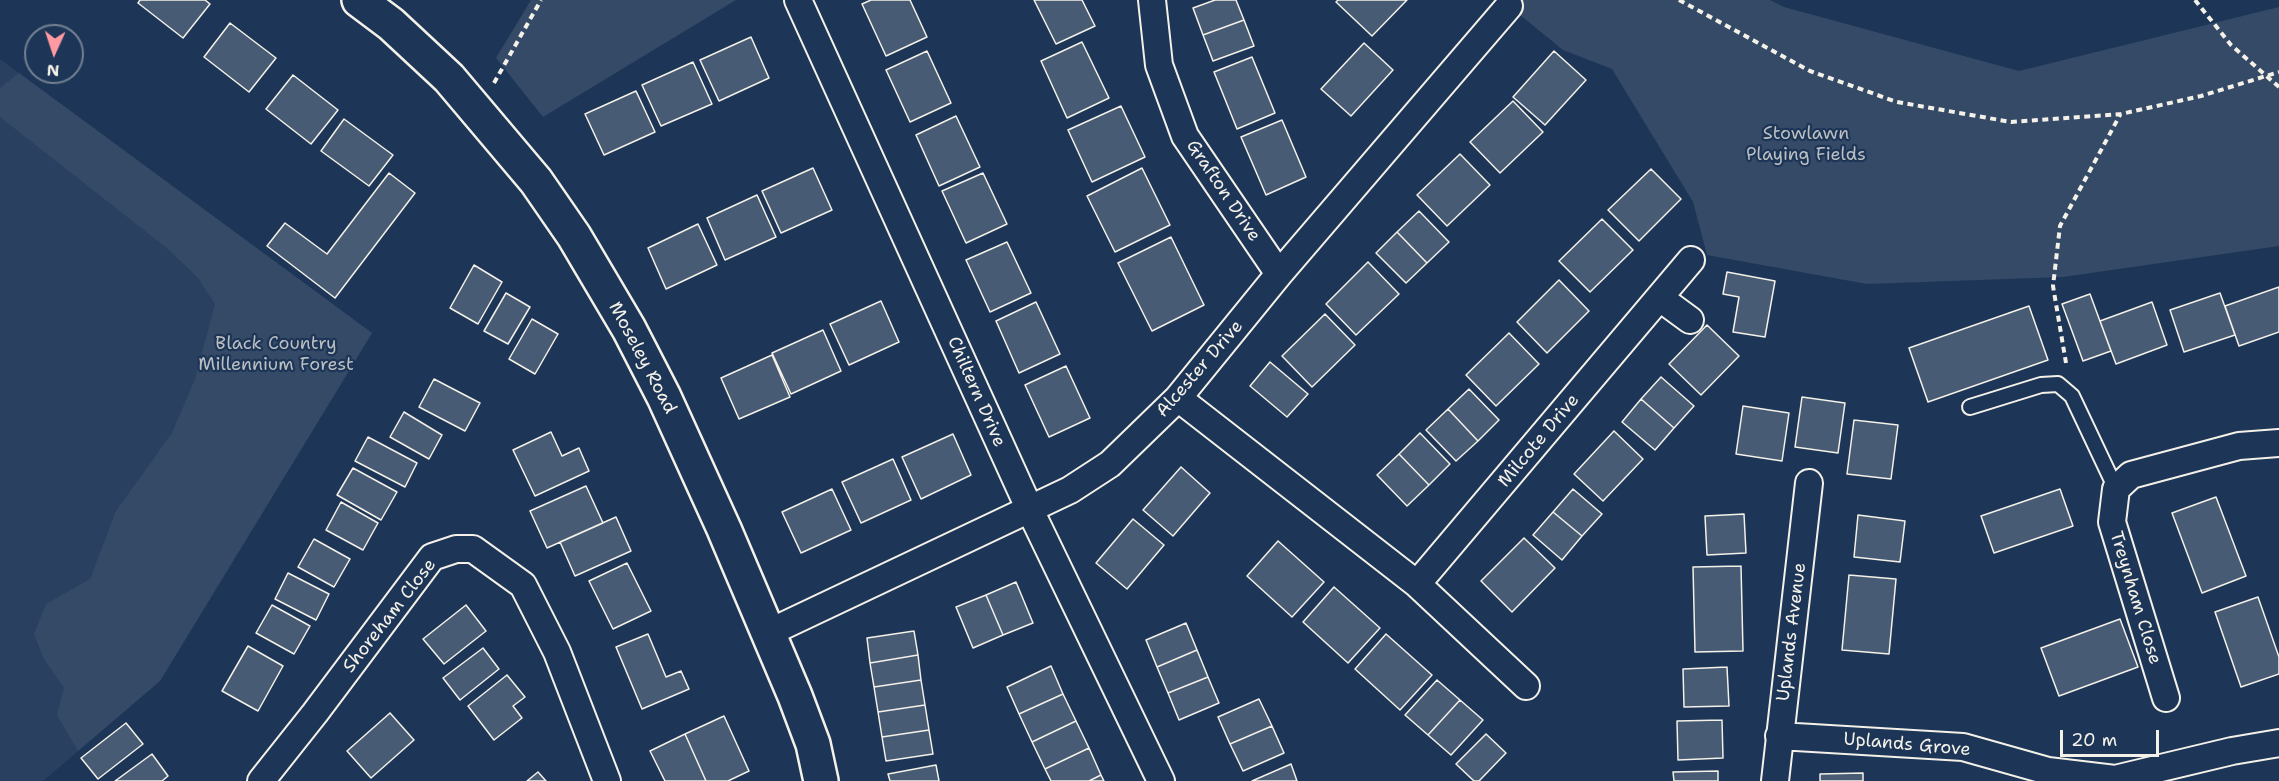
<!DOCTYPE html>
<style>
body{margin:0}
#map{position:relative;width:2279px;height:781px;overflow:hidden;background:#1d3557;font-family:"Shantell Sans",sans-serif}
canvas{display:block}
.north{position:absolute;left:24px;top:24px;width:60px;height:60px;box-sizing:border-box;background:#1d3557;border:2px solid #738091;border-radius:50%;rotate:183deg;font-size:16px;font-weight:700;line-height:24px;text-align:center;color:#f4f1e8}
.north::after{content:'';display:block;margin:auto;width:21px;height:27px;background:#ff9aa2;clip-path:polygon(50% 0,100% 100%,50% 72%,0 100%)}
.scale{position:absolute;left:2060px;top:730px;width:99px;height:27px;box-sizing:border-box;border:3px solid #f4f1e8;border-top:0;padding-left:8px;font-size:18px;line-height:21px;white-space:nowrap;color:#f4f1e8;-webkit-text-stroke:4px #1d3557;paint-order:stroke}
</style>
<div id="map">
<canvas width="2279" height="781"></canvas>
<div class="north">N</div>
<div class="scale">20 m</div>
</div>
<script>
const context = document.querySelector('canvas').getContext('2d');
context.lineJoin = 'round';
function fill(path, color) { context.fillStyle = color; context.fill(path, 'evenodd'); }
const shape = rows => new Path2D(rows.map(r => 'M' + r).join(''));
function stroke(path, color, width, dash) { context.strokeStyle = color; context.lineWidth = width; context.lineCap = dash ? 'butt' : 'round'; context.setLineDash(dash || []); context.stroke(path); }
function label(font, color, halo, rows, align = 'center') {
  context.font = font + ' "Shantell Sans",sans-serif'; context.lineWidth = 4.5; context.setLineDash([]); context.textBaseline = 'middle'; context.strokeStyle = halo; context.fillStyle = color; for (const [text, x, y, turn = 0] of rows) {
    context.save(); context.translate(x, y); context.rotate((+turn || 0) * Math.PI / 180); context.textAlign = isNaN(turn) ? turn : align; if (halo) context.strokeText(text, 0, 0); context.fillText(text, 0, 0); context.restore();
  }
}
fill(shape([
 [0,59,372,333,160,681,43,781,0,781]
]), '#2a4060');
fill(shape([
 [531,0,736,0,543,117,496,58],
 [1506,0,1770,0,1784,7,2019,71,2279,7,2279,246,2063,277,1867,284,1707,255,1693,202,1612,69,1563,50,1509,6],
 [19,73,372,333,160,681,78,751,57,715,64,688,44,659,34,634,46,604,90,579,116,511,172,433,195,379,215,304,198,278,168,249,0,117,0,88]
]), '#354a67');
const building = shape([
 [140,0,205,0,210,4,183,38,138,3,140,0],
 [871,0,910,0,927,37,886,56,862,4,871,0],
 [1034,0,1082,0,1095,26,1056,44,1034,0],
 [1215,0,1236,0,1244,20,1203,35,1193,8,1215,0],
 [1338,0,1407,0,1372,36,1336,2,1338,0],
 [1244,20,1254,46,1213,61,1203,35,1244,20],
 [230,23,276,58,249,92,204,57,230,23],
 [751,37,769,78,719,101,700,60,751,37],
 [1082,42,1109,98,1067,118,1041,61,1082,42],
 [1364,43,1393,70,1351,116,1321,89,1364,43],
 [927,51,951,103,910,122,886,70,927,51],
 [1554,51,1586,80,1545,125,1513,97,1554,51],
 [1252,57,1275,113,1237,129,1214,72,1252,57],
 [693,62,712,104,661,126,642,85,693,62],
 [293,75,338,110,311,144,266,109,293,75],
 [636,91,655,132,604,155,585,114,636,91],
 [1513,101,1543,132,1500,173,1470,142,1513,101],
 [1121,106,1145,157,1092,182,1068,130,1121,106],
 [956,116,980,167,939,186,916,135,956,116],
 [344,119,393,155,369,186,321,151,344,119],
 [1282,120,1306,177,1266,195,1241,137,1282,120],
 [1460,154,1490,185,1447,226,1417,195,1460,154],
 [813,168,832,210,781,233,762,191,813,168],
 [1142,168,1170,225,1115,252,1087,196,1142,168],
 [1651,169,1681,199,1639,241,1608,210,1651,169],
 [389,173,415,193,335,298,267,246,285,223,327,254,389,173],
 [983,173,1007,224,966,243,942,191,983,173],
 [757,195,776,237,725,260,707,218,757,195],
 [1419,211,1449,242,1427,263,1397,232,1419,211],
 [1602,219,1633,250,1590,292,1559,261,1602,219],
 [698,224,717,265,666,289,648,248,698,224],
 [1397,232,1427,263,1406,283,1376,253,1397,232],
 [1171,237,1204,305,1152,331,1118,263,1171,237],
 [1007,242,1031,293,990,312,966,260,1007,242],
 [1368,262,1399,294,1356,335,1326,304,1368,262],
 [474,265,502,282,478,324,450,308,474,265],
 [1727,272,1775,281,1765,337,1733,332,1739,297,1723,294,1727,272],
 [1559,280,1589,311,1547,353,1517,322,1559,280],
 [2279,287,2279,332,2239,346,2225,306,2279,287],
 [506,293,530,307,508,344,484,331,506,293],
 [2220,293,2235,335,2184,352,2170,310,2220,293],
 [2090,294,2111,351,2083,361,2062,304,2090,294],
 [881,301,899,342,849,365,830,324,881,301],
 [1036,302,1060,354,1019,373,996,321,1036,302],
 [2152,302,2167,345,2116,364,2100,321,2152,302],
 [2029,306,2048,360,1928,402,1909,348,2029,306],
 [1325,314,1355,345,1312,387,1282,356,1325,314],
 [532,319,558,334,535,374,509,359,532,319],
 [1707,325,1739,356,1701,395,1669,364,1707,325],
 [823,330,841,371,791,394,772,353,823,330],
 [1509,333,1539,364,1496,406,1466,375,1509,333],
 [772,355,790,397,739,419,721,378,772,355],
 [1270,362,1308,394,1287,417,1250,386,1270,362],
 [1066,366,1090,418,1049,437,1025,385,1066,366],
 [1661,377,1694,406,1674,428,1641,399,1661,377],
 [434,379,480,403,465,431,419,407,434,379],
 [1469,389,1499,420,1478,441,1448,409,1469,389],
 [1802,397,1845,403,1838,453,1795,447,1802,397],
 [1641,399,1674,428,1655,450,1622,422,1641,399],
 [1743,406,1789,413,1782,461,1736,454,1743,406],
 [1448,409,1478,441,1456,461,1426,430,1448,409],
 [404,412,442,435,429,459,390,437,404,412],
 [1854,420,1898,425,1891,479,1847,474,1854,420],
 [1614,431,1643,459,1603,501,1574,474,1614,431],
 [551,432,562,456,579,448,589,471,535,496,513,450,551,432],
 [1420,433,1450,464,1429,485,1399,454,1420,433],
 [953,434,971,475,921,499,902,457,953,434],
 [368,437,417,463,405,487,355,461,368,437],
 [1399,454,1429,485,1407,506,1377,475,1399,454],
 [893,459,911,500,861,523,842,482,893,459],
 [1181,467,1210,493,1173,536,1143,510,1181,467],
 [353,468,397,492,381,520,337,495,353,468],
 [586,486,603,523,547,548,530,511,586,486],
 [832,489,851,530,801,553,782,512,832,489],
 [1573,489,1602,514,1582,536,1553,512,1573,489],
 [2060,489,2073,526,1994,553,1981,516,2060,489],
 [2216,497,2246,576,2202,593,2172,513,2216,497],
 [341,502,378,523,363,550,326,530,341,502],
 [1553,512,1582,536,1562,560,1533,535,1553,512],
 [1744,514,1746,553,1707,555,1705,516,1744,514],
 [1858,515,1905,521,1900,562,1854,557,1858,515],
 [616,517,631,551,575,576,560,542,616,517],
 [1133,519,1164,545,1127,589,1096,563,1133,519],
 [1524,538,1555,568,1512,612,1481,581,1524,538],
 [314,539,350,559,334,587,298,567,314,539],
 [1278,541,1324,582,1292,617,1247,576,1278,541],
 [627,563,651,611,613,629,589,581,627,563],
 [1741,566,1743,651,1695,652,1693,567,1741,566],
 [288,573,329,594,316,620,275,599,288,573],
 [1849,575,1896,579,1889,654,1842,650,1849,575],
 [1016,582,1033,623,1003,635,986,595,1016,582],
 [1334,587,1380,628,1348,663,1303,622,1334,587],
 [986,595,1003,635,973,648,956,607,986,595],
 [2258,597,2279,657,2279,674,2241,687,2215,612,2258,597],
 [272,605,310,626,294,654,256,633,272,605],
 [466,605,486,631,444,664,423,639,466,605],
 [2120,619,2138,667,2059,696,2041,648,2120,619],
 [1186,623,1197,650,1157,667,1146,640,1186,623],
 [914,631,918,655,870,663,867,638,914,631],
 [648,634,666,677,681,671,689,689,642,709,616,647,648,634],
 [1386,634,1432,675,1400,710,1355,669,1386,634],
 [248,646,283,666,258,711,222,691,248,646],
 [483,648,499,669,460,700,443,678,483,648],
 [1197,650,1208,677,1168,693,1157,667,1197,650],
 [918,655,921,680,874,687,870,663,918,655],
 [1051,666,1063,694,1019,714,1007,687,1051,666],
 [1727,667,1729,706,1684,707,1683,669,1727,667],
 [507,675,525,697,513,706,522,718,494,740,468,706,507,675],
 [1208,677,1219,703,1179,720,1168,693,1208,677],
 [921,680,925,705,878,712,874,687,921,680],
 [1437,680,1460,700,1428,735,1405,715,1437,680],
 [1063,694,1076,721,1032,742,1019,714,1063,694],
 [1259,699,1272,726,1230,744,1218,717,1259,699],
 [1460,700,1483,720,1451,755,1428,735,1460,700],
 [925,705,929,730,882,737,878,712,925,705],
 [390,713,414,740,371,778,347,751,390,713],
 [724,716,749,771,728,781,706,781,685,734,724,716],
 [1722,720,1723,758,1678,760,1677,721,1722,720],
 [1076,721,1089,748,1045,769,1032,742,1076,721],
 [126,723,143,744,98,779,81,758,126,723],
 [1272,726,1284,753,1243,771,1230,744,1272,726],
 [929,730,933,754,886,761,882,737,929,730],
 [685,734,706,781,665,781,650,751,685,734],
 [1486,734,1506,753,1479,781,1474,781,1456,764,1486,734],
 [1089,748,1101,775,1089,781,1051,781,1045,769,1089,748],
 [152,754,168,776,162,781,115,781,152,754],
 [1291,764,1297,781,1252,781,1291,764],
 [936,765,939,781,890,781,888,774,936,765],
 [1718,771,1718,781,1674,781,1673,772,1718,771],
 [538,772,546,781,527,781,538,772],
 [1863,773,1863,781,1820,781,1820,774,1863,773],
 [1101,775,1104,781,1089,781,1101,775]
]);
fill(building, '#485b74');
stroke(building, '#f4f1e8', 1.5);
const lane = shape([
 [1970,407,2041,385,2058,384,2072,396,2116,489]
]);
const street = shape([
 [798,0,1030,510,1161,781],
 [1152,0,1159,65,1185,136,1279,274],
 [1660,298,1690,320],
 [1178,398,1417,584,1526,686],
 [1417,584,1691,260],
 [768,633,1070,490,1110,464,1178,398,1279,274,1509,6],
 [2166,698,2112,522,2116,489,2131,475,2239,446,2279,443],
 [1779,736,1963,747,2048,771,2115,779,2232,751,2279,743],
 [261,781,315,713,432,557,456,549,473,549,523,585,557,652,607,781],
 [1775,781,1809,483]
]);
const secondary = shape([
 [359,0,391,24,449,78,536,181,574,236,629,329,664,397,724,529,795,696,813,744,821,781]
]);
stroke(lane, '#f4f1e8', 18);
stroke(street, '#f4f1e8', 30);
stroke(secondary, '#f4f1e8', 38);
stroke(shape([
 [1679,0,1810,71,1897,102,2011,122,2121,114,2201,96,2279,72],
 [2195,0,2231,45,2279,87],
 [494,83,541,0],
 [2066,363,2053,286,2060,226,2120,115]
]), '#f4f1e8', 4, [6, 4.5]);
stroke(lane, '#1d3557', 14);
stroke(street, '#1d3557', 26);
stroke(secondary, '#1d3557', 33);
label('18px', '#bbbfc1', '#1d3557', [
 ["Stowlawn",1806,134],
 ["Playing Fields",1806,155],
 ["Black Country",276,344],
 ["Millennium Forest",276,365]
]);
label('18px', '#f4f1e8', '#1d3557', [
 ["Grafton Drive",1223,191,56],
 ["Moseley Road",642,358,62],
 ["Alcester Drive",1200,369,-49],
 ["Chiltern Drive",976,392,66],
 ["Milcote Drive",1539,441,-50],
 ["Treynham Close",2135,598,73],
 ["Shoreham Close",390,616,-52],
 ["Uplands Avenue",1792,632,-83],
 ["Uplands Grove",1907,745,5]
]);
</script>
